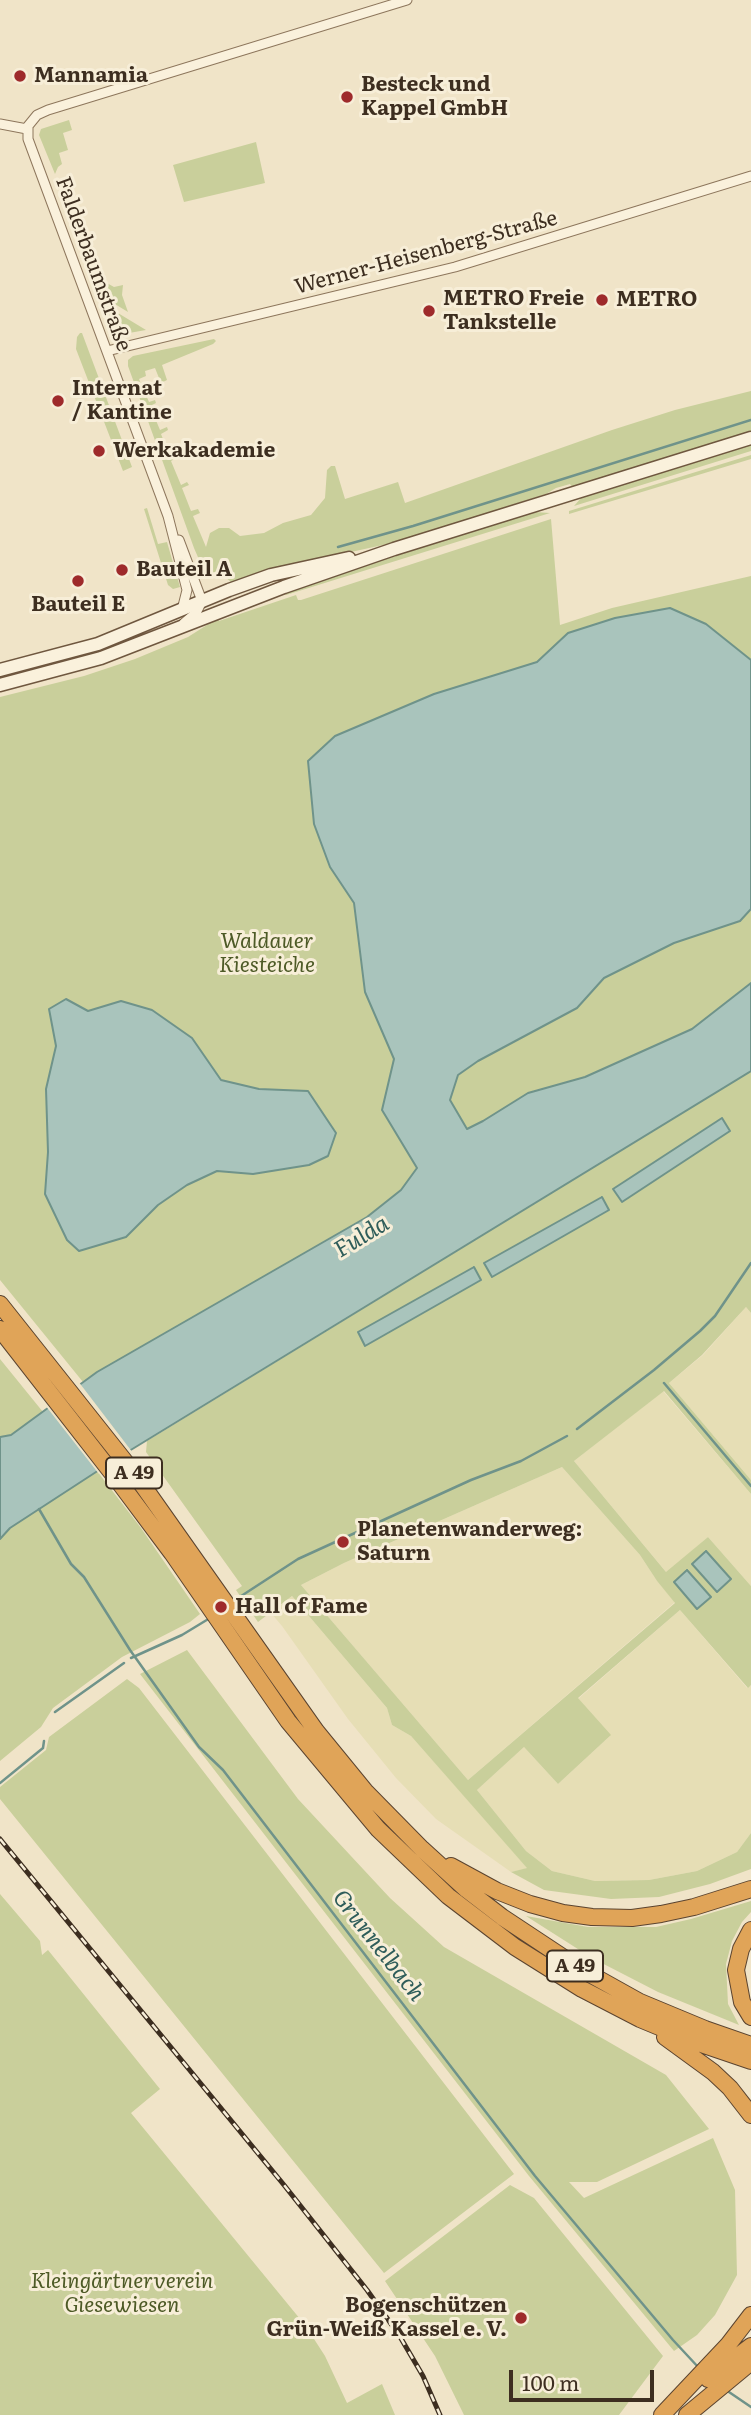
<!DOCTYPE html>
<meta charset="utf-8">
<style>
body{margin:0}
#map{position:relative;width:751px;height:2415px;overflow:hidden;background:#f0e4c8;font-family:Literata,serif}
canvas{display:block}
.scale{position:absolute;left:509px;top:2370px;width:145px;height:32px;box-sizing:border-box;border:4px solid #3d2e20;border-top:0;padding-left:9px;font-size:21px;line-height:24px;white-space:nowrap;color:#3d2e20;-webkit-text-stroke:5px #f7eed8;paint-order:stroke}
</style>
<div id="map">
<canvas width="751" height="2415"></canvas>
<div class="scale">100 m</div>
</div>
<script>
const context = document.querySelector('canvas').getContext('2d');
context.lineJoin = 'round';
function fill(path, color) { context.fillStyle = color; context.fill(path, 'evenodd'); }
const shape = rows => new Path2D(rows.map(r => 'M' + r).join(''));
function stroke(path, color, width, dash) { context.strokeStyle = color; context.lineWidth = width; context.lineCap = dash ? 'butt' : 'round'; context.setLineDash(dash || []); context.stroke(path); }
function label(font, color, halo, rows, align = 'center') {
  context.font = font + ' Literata,serif'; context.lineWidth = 6; context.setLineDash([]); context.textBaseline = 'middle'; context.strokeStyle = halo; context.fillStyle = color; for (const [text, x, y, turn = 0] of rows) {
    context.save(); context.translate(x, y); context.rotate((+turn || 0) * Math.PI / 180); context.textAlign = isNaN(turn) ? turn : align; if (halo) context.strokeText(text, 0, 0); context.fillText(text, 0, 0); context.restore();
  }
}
fill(shape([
 [746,1307,751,1313,751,1480,669,1383,703,1355],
 [663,1391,751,1494,751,1586,708,1537,667,1573,574,1461],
 [562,1467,640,1555,657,1581,675,1602,468,1780,301,1585,344,1563],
 [292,1596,387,1708,392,1725,411,1736,528,1868,511,1872,436,1819,396,1778,348,1719,282,1626,271,1613],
 [680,1610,747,1688,751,1685,751,1833,737,1852,697,1871,649,1880,595,1881,552,1871,526,1851,477,1790,524,1747,558,1784,610,1736,578,1699]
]), '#e6deb5');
fill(shape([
 [69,120,72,130,63,133,68,150,59,153,62,164,58,167,55,174,39,135,41,129],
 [256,142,265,183,184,202,173,165],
 [96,277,114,287,123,285,122,295,128,312,100,295,94,279],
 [103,304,146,330,129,333,119,331,113,327],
 [80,333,82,333,132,467,123,471,76,349,77,337],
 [214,339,216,341,213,344,162,365,167,380,161,383,155,368,145,371,146,376,139,379,149,402,155,400,156,403,150,406,160,430,167,427,168,430,161,434,170,457,177,454,178,457,171,461,181,485,187,482,189,485,182,488,191,511,198,509,200,513,193,516,206,547,210,533,219,528,229,528,240,536,264,533,283,523,311,515,325,498,327,470,331,466,335,466,345,499,398,482,405,503,612,430,675,410,751,391,751,431,572,487,570,484,556,488,546,494,392,543,269,570,231,582,224,576,207,578,194,548,128,366,128,360,133,356],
 [751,444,751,451,574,506,582,497],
 [751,455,751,459,569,514,569,511],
 [147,508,158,544,167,542,180,587,173,589,168,585,144,509],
 [535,512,550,513,286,595,284,591],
 [551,519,560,625,612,608,751,576,751,983,692,1029,585,1077,559,1084,408,1180,401,1190,367,1217,97,1372,83,1382,0,1280,0,697,84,676,135,659,188,637,218,618,219,621,296,595,298,600,301,600],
 [751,1071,751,1313,746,1307,702,1355,669,1383,751,1480,751,1494,664,1391,574,1461,666,1572,708,1537,751,1586,751,1685,748,1688,680,1610,578,1698,611,1735,558,1784,524,1747,477,1790,526,1851,552,1871,595,1881,649,1880,697,1871,737,1852,751,1833,751,1869,710,1884,659,1897,611,1899,544,1890,511,1872,527,1868,411,1736,392,1725,387,1708,292,1596,258,1622,236,1590,242,1586,146,1452,147,1441],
 [562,1467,640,1555,657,1581,675,1603,468,1780,301,1585,344,1563],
 [0,1359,43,1412,11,1435,0,1437],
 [97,1471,141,1528,200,1614,190,1622,122,1657,53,1708,41,1727,0,1761,0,1539,10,1528],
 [187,1650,298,1799,390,1898,444,1947,666,2075,709,2129,597,2182,569,2182,584,2198,713,2138,735,2190,737,2275,715,2315,697,2335,674,2351,529,2176,140,1674],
 [127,1679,139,1688,514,2174,384,2273,0,1799,0,1787,46,1750,49,1737],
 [0,1894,40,1941,42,1955,48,1950,160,2089,131,2113,305,2325,325,2356,347,2403,382,2384,395,2415,0,2415],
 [751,1901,751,1912,742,1922,732,1941,726,1964,728,2004,739,2025,658,1992,592,1958,526,1916,588,1927,656,1927,691,1919],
 [510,2185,534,2198,663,2356,619,2415,464,2415,435,2356,385,2281]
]), '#c9cf9b');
const water = shape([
 [670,608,706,624,751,660,751,909,740,921,674,943,604,978,577,1008,478,1061,458,1075,450,1100,467,1129,483,1121,528,1093,585,1077,692,1029,751,983,751,1071,116,1459,10,1528,0,1539,0,1437,11,1435,97,1372,367,1217,401,1190,417,1168,382,1110,394,1059,365,992,354,903,330,867,314,824,308,761,335,736,434,694,537,662,568,633,615,618,670,608],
 [66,999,88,1011,121,1001,152,1010,192,1038,221,1080,259,1089,308,1091,336,1133,328,1156,309,1165,253,1174,217,1171,187,1185,158,1205,126,1237,79,1251,67,1240,45,1194,48,1152,46,1089,56,1046,49,1009,66,999],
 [722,1118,730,1131,622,1202,613,1189,722,1118],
 [602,1197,609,1210,492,1277,484,1263,602,1197],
 [474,1267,481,1280,365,1346,358,1332,474,1267],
 [706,1551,731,1579,717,1592,692,1564,706,1551],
 [687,1570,711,1597,697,1609,674,1582,687,1570]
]);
fill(water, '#a9c4bc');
stroke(water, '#6f938a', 2);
fill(shape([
 [78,1381,133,1453,99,1474,45,1405]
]), '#f0e4c8');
stroke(shape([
 [338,547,413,526,751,420],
 [664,1383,751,1486],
 [577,1429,654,1370,700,1331,715,1316,751,1263],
 [39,1509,71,1564,84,1577,130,1650,199,1747,223,1770,535,2176,673,2340,699,2368],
 [232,1602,298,1559,471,1480,521,1461,567,1436],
 [131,1658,182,1635,210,1618],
 [55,1712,124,1663],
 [0,1783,43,1748,44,1741],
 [726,2390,751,2407]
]), '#6f938a', 2.5);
const street = shape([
 [0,124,27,129],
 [107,351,455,267,751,176],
 [179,540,202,601,196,613,184,623],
 [182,610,187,590,168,516,28,139,28,126,37,115,48,110,407,0]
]);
const secondary = shape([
 [0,670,98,644,229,590,271,575,349,558],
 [0,685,101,658,284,587,394,549,751,438]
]);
const highway = shape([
 [0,1304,134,1473,316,1731,365,1791,422,1849,467,1890,502,1917,579,1968,640,2002,705,2029,751,2045],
 [0,1329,116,1478,172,1553,288,1721,378,1829,448,1896,515,1947,582,1989,640,2019,698,2043,751,2061],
 [451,1866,497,1891,530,1904,563,1913,592,1917,632,1918,661,1914,694,1907,751,1889],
 [751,1930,741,1949,736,1970,742,2002,751,2017],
 [665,2037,713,2072,730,2088,751,2115],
 [708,2379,751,2346],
 [662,2415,728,2345,751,2315],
 [687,2415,751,2362]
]);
stroke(street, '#8d765c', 11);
stroke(secondary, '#6f573f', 15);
stroke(highway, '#5b4430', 18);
stroke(street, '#faf1dc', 9);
stroke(secondary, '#faf1dc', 12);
stroke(highway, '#e0a458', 16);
const rail = shape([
 [0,1839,284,2185,367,2290,399,2335,423,2376,440,2415]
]);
stroke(rail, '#3d2e20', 5);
stroke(rail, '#f7eed8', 2.5, [8]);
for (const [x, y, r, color] of [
 [20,76,7,"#9e2a2b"],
 [347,97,7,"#9e2a2b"],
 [602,300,7,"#9e2a2b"],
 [429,311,7,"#9e2a2b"],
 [58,401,7,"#9e2a2b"],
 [99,451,7,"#9e2a2b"],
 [122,570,7,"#9e2a2b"],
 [78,581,7,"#9e2a2b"],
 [343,1542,7,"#9e2a2b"],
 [221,1607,7,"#9e2a2b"],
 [521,2318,7,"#9e2a2b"]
]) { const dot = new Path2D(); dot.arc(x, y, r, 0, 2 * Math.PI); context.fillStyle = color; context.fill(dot); stroke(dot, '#f7eed8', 2.5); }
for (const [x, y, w] of [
 [134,1473,56],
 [575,1966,56]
]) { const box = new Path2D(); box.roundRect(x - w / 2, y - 15.5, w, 31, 5); context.fillStyle = '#f7eed8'; context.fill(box); stroke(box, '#3d2e20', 2); }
label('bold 19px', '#3d2e20', null, [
 ["A 49",134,1473],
 ["A 49",575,1966]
]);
label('bold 21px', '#3d2e20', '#f7eed8', [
 ["Mannamia",34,76],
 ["Besteck und",361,85],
 ["Kappel GmbH",361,109],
 ["METRO Freie",443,299],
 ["Tankstelle",443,323],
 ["METRO",616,300],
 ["Internat",72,389],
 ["/ Kantine",72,413],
 ["Werkakademie",113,451],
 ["Bauteil A",136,570],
 ["Bauteil E",78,605,"center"],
 ["Planetenwanderweg:",357,1530],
 ["Saturn",357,1554],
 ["Hall of Fame",235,1607],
 ["Bogenschützen",507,2306,"right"],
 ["Grün-Weiß Kassel e. V.",507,2330,"right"]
], 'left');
label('21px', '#3d2e20', '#f7eed8', [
 ["Werner-Heisenberg-Straße",426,253,-15],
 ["Falderbaumstraße",93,264,70]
]);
label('italic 21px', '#4d5a26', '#f7eed8', [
 ["Waldauer",267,942],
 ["Kiesteiche",267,966],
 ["Kleingärtnerverein",122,2282],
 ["Giesewiesen",122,2306]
]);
label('italic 23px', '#2f5d5a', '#f7eed8', [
 ["Fulda",362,1237,-31],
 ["Grunnelbach",378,1946,52]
]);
</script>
